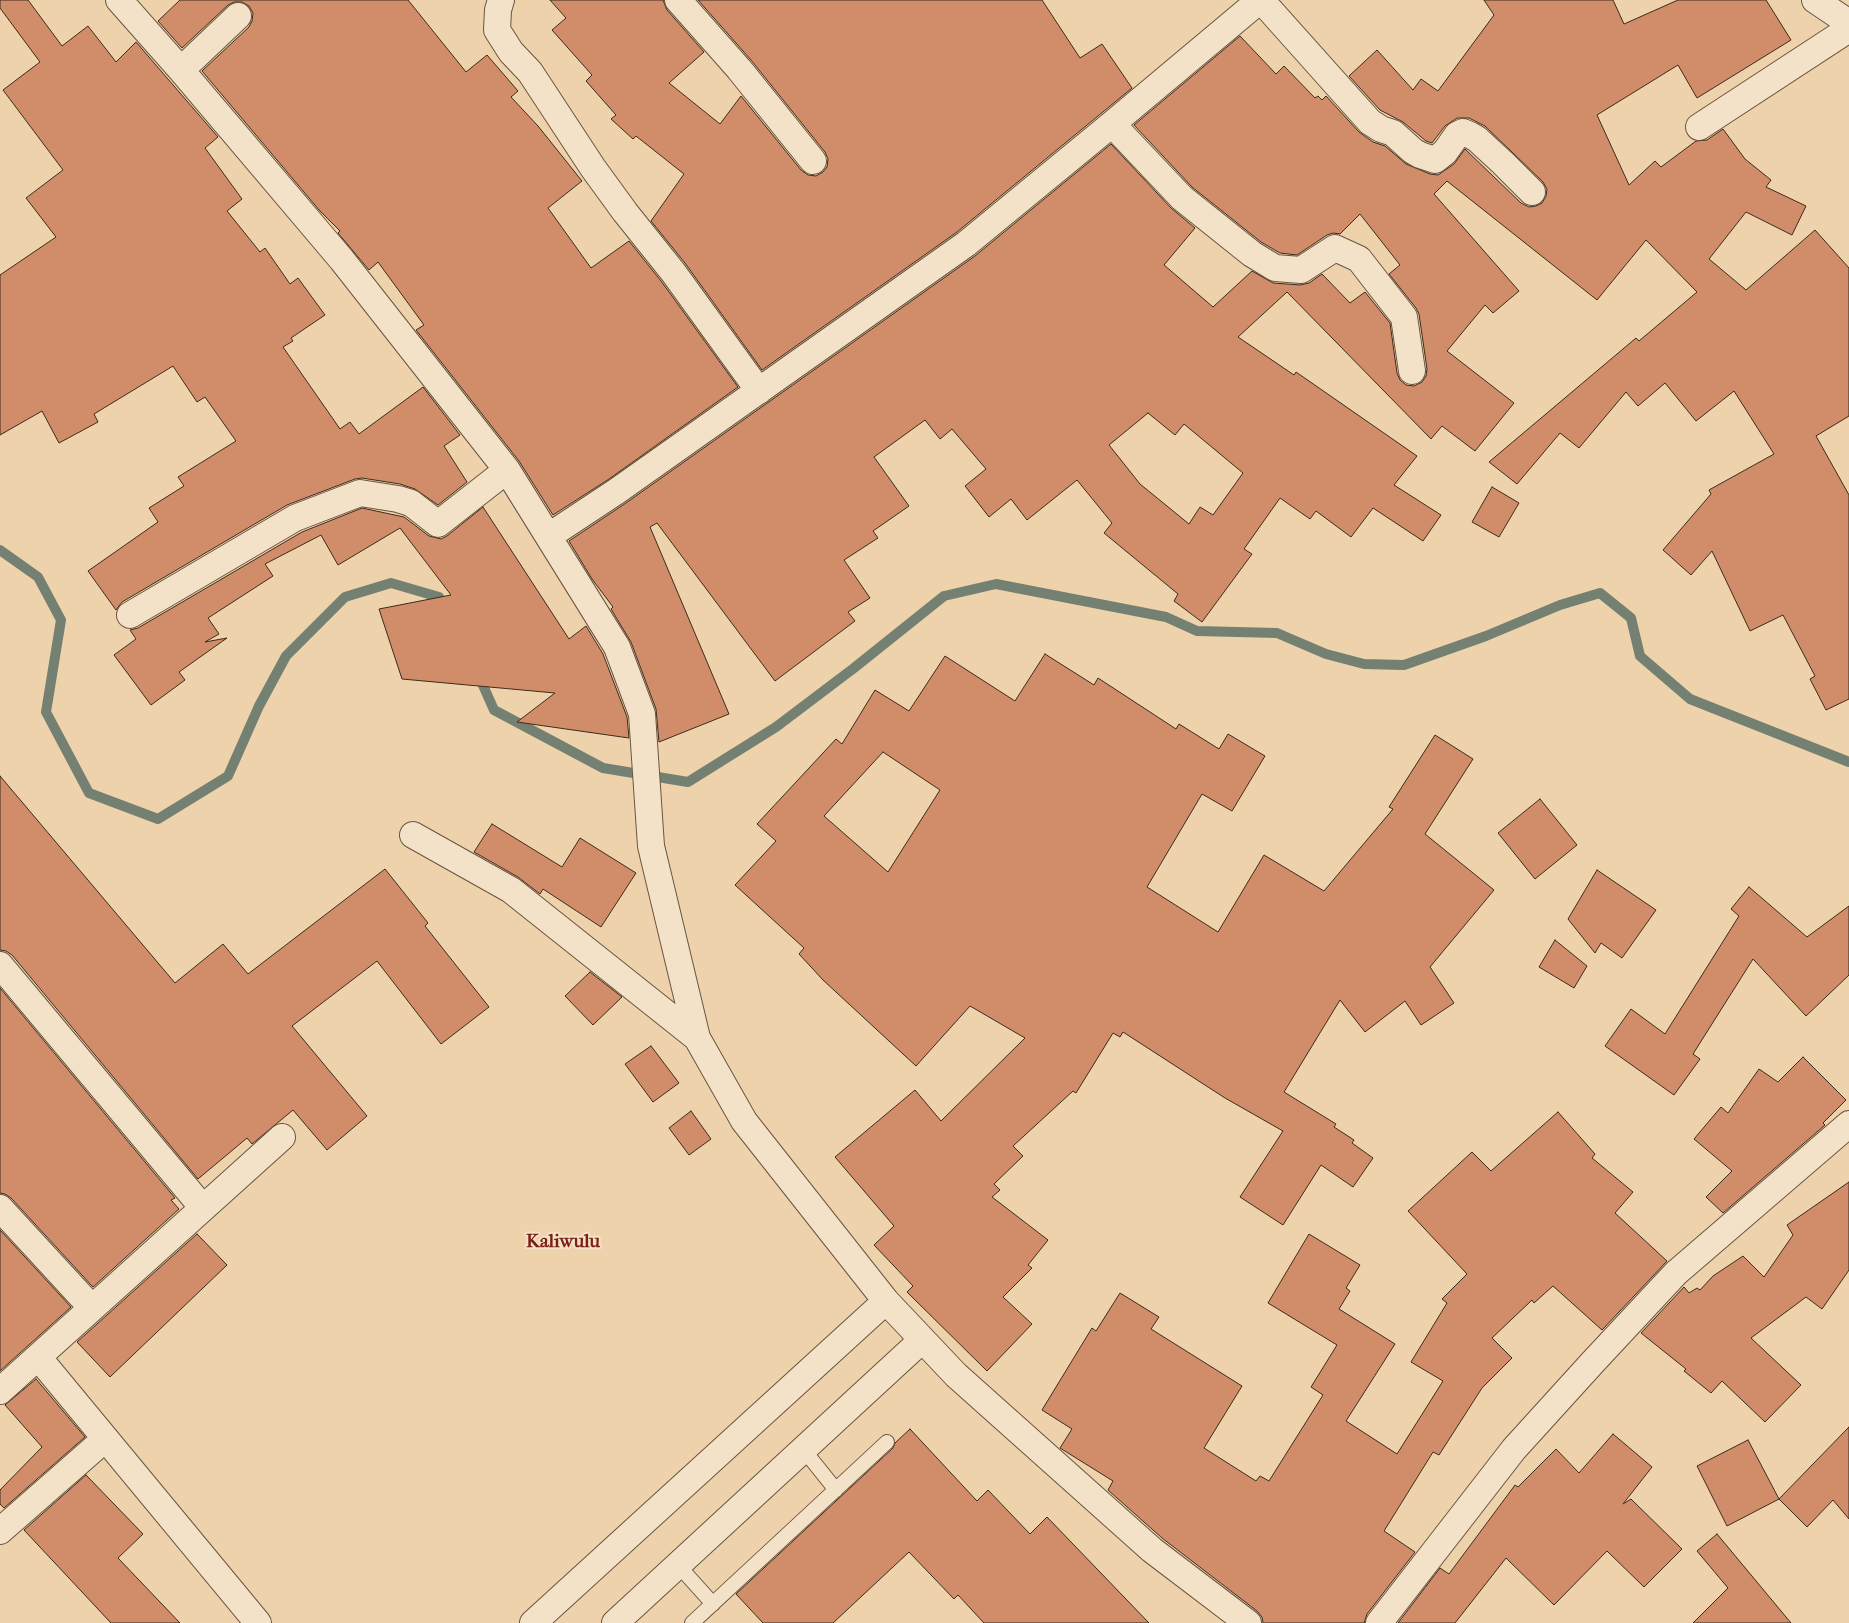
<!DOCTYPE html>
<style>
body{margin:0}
canvas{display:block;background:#eed2ab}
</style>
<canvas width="1849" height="1623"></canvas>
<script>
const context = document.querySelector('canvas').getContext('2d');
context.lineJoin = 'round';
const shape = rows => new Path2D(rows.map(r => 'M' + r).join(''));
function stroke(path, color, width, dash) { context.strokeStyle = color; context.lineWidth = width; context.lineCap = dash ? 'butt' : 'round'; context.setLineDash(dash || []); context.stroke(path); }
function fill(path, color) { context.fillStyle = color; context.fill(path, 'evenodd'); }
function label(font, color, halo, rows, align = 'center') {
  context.font = font + ' "IM FELL French Canon",serif'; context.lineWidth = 4; context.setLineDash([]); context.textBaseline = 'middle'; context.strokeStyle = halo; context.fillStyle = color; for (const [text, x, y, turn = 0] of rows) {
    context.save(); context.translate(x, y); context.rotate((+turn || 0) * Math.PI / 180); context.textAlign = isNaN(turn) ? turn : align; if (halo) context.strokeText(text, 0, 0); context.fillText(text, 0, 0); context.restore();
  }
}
stroke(shape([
 [0,550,38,577,61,620,46,712,89,793,158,819,228,776,259,706,286,656,345,597,391,583,439,597,445,607],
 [478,674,494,710,603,768,688,782,776,727,854,668,944,596,996,584,1166,617,1197,631,1277,633,1326,654,1364,664,1404,665,1486,636,1560,605,1600,593,1631,618,1640,656,1690,699,1849,762]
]), '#748071', 10);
const building = shape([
 [0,0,28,0,62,46,88,26,116,62,136,42,218,137,205,148,242,199,227,211,260,252,265,248,290,284,298,278,325,315,291,338,293,341,283,347,340,429,350,422,359,434,423,387,460,435,444,446,467,482,438,505,415,489,400,484,362,478,355,479,287,505,122,602,116,610,88,571,158,522,149,508,184,486,178,477,236,441,205,397,197,402,173,366,94,414,98,422,59,443,42,411,0,435,0,275,56,237,26,198,63,170,3,90,40,62,0,8,0,0],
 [180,0,408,0,466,72,487,55,518,91,511,97,538,126,582,181,548,208,591,268,629,241,661,281,738,387,609,479,553,515,519,461,416,330,424,325,378,262,369,270,338,233,340,231,320,211,202,71,249,27,252,21,253,13,249,6,242,2,234,2,228,5,182,48,158,21,180,0],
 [550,0,663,0,667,10,704,52,669,83,720,124,741,96,801,170,808,175,816,176,823,172,827,167,828,159,825,152,751,60,698,0,1042,0,1080,58,1102,44,1132,88,957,232,762,370,685,263,651,221,684,174,636,136,633,139,611,119,616,115,586,81,592,75,552,30,566,18,550,0],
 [1484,0,1613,0,1624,24,1678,0,1766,0,1791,40,1697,98,1678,65,1597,115,1629,185,1655,161,1661,167,1696,141,1707,140,1723,129,1745,159,1771,180,1766,187,1806,206,1792,235,1746,212,1709,259,1746,290,1815,230,1849,268,1849,416,1816,436,1849,495,1849,699,1826,710,1810,679,1815,676,1783,615,1750,631,1712,551,1691,575,1663,550,1711,494,1709,490,1774,454,1734,391,1696,421,1665,383,1638,406,1626,392,1579,448,1560,433,1517,484,1489,462,1636,338,1639,341,1697,292,1646,240,1597,300,1447,181,1434,194,1519,291,1493,313,1485,305,1447,351,1514,403,1475,451,1442,426,1431,439,1287,292,1238,337,1294,375,1296,372,1417,456,1394,485,1441,515,1423,541,1373,508,1351,537,1316,511,1310,519,1280,498,1244,549,1252,554,1202,622,1174,601,1178,594,1104,533,1112,523,1077,480,1027,520,1011,499,989,517,965,486,986,469,952,429,940,439,925,420,874,457,909,506,873,531,878,538,844,560,870,598,848,612,855,621,775,681,657,523,650,527,729,714,659,742,656,709,631,642,611,609,613,607,592,579,569,541,626,503,975,256,1111,144,1171,208,1195,228,1164,265,1213,307,1252,271,1273,283,1300,285,1309,283,1322,274,1350,303,1365,292,1390,323,1397,373,1400,380,1406,385,1414,386,1422,382,1426,376,1427,369,1419,314,1416,308,1389,274,1400,265,1360,214,1340,234,1333,233,1327,235,1297,255,1280,253,1261,242,1192,187,1134,125,1240,36,1276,74,1284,66,1315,98,1318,96,1322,100,1326,96,1359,132,1373,142,1385,146,1406,164,1430,174,1438,175,1454,164,1465,149,1521,203,1529,207,1536,206,1542,203,1546,196,1547,189,1543,182,1485,126,1469,118,1457,118,1445,126,1432,143,1426,141,1403,122,1380,110,1349,76,1377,50,1413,90,1421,79,1438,91,1494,15,1484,0],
 [1148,413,1175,435,1184,424,1243,473,1213,515,1200,507,1189,524,1140,484,1109,445,1148,413],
 [1492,487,1519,503,1499,537,1472,522,1492,487],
 [483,507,569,639,586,626,603,654,627,717,629,738,517,722,555,693,402,679,379,609,451,595,400,528,338,565,321,535,265,564,273,576,208,618,219,634,205,642,227,638,179,672,185,680,151,705,114,655,136,639,130,630,138,628,302,532,362,508,404,517,429,536,441,539,447,536,483,507],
 [1045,654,1094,685,1098,678,1176,729,1179,724,1219,749,1228,734,1265,756,1232,811,1202,794,1147,887,1218,932,1264,855,1324,891,1393,809,1389,807,1435,735,1473,759,1425,834,1494,890,1430,967,1454,1003,1421,1025,1405,1001,1365,1032,1340,1000,1284,1092,1336,1124,1334,1127,1354,1140,1352,1143,1373,1158,1353,1187,1321,1165,1283,1225,1240,1197,1283,1131,1225,1098,1123,1032,1120,1037,1113,1033,1076,1093,1073,1091,1013,1146,1023,1156,994,1184,1000,1190,992,1197,1048,1240,1028,1265,1032,1268,1003,1297,1032,1324,987,1371,907,1292,913,1286,874,1245,894,1226,835,1157,915,1090,941,1121,1025,1038,970,1006,916,1066,823,980,799,954,804,948,735,885,776,841,757,824,836,739,842,744,875,690,909,711,945,656,1015,701,1045,654],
 [883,752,940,790,888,872,824,816,883,752],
 [0,776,175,983,223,944,248,974,385,869,428,923,425,926,489,1007,441,1044,377,961,292,1026,367,1116,327,1150,293,1110,252,1144,247,1138,198,1179,12,955,6,951,0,950,0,776],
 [1540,799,1577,845,1535,879,1498,833,1540,799],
 [492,824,562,867,580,838,636,873,601,927,543,889,540,894,518,877,474,852,492,824],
 [1597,870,1656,910,1622,958,1601,943,1595,953,1568,919,1597,870],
 [1749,887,1807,937,1849,906,1849,975,1806,1016,1753,959,1693,1054,1700,1059,1674,1095,1605,1046,1631,1009,1665,1034,1739,916,1731,909,1749,887],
 [1555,940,1587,966,1574,988,1539,967,1555,940],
 [590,972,622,997,593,1025,565,996,590,972],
 [0,988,175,1198,171,1200,179,1209,93,1287,11,1198,5,1194,0,1193,0,988],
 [651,1046,679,1083,653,1102,625,1064,651,1046],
 [1803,1057,1846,1100,1823,1123,1825,1125,1723,1213,1706,1197,1732,1171,1694,1139,1721,1107,1728,1113,1759,1069,1778,1082,1803,1057],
 [691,1111,711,1139,689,1155,669,1128,691,1111],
 [1558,1112,1595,1154,1592,1158,1633,1192,1615,1213,1667,1261,1602,1330,1553,1286,1534,1303,1532,1300,1492,1338,1512,1358,1482,1388,1439,1455,1433,1452,1384,1531,1415,1552,1367,1614,1364,1623,1263,1623,1262,1617,1257,1611,1162,1538,1108,1490,1113,1481,1060,1448,1072,1429,1042,1410,1092,1328,1096,1331,1120,1293,1159,1317,1151,1329,1242,1386,1204,1448,1256,1481,1260,1476,1269,1481,1323,1395,1311,1387,1337,1345,1268,1303,1309,1234,1360,1265,1346,1288,1350,1291,1339,1309,1395,1344,1346,1421,1397,1454,1443,1381,1411,1362,1447,1303,1442,1299,1467,1274,1408,1211,1472,1152,1491,1171,1558,1112],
 [1849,1182,1849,1270,1822,1309,1806,1297,1751,1338,1801,1385,1765,1422,1722,1381,1711,1393,1684,1371,1686,1369,1641,1333,1684,1287,1689,1293,1697,1288,1700,1290,1713,1276,1743,1256,1764,1277,1793,1235,1787,1225,1849,1182],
 [0,1230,71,1307,0,1371,0,1230],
 [197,1234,227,1265,110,1377,77,1342,197,1234],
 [36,1379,85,1437,4,1508,0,1504,0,1490,42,1447,5,1405,36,1379],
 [1849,1427,1849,1519,1833,1500,1807,1527,1779,1499,1849,1427],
 [910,1429,977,1501,988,1490,1030,1534,1047,1517,1149,1623,984,1623,958,1595,954,1599,909,1552,833,1623,763,1623,736,1594,893,1448,895,1443,910,1429],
 [1613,1434,1652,1467,1623,1504,1631,1499,1682,1549,1644,1587,1607,1551,1554,1605,1506,1558,1455,1623,1398,1623,1440,1568,1449,1574,1515,1485,1518,1487,1556,1449,1579,1473,1613,1434],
 [1748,1440,1779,1499,1727,1526,1697,1466,1748,1440],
 [86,1475,143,1534,118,1558,180,1623,111,1623,24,1530,86,1475],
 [1717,1534,1791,1623,1693,1623,1728,1588,1697,1551,1717,1534]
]);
fill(building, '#d18d69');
stroke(building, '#3d2b1c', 1);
const lane = shape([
 [803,1449,836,1490],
 [678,1565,713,1604],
 [692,1623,887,1442]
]);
const street = shape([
 [119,0,181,70,342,260,507,470,617,647,642,714,651,846,697,1038,744,1121,886,1301,956,1375,1152,1550,1248,1623],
 [501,0,498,10,497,30,511,52,530,72,593,168,625,212,673,272,759,391],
 [678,0,739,69,813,161],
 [1261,0,1370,122,1381,129,1393,133,1413,151,1420,155,1435,160,1445,152,1457,135,1463,132,1470,135,1477,139,1503,163,1532,192],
 [1815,0,1849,23],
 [181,70,238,16],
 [1112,124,1182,198,1252,254,1275,268,1301,270,1335,248,1359,259,1404,317,1412,371],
 [1699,127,1849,29],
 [549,536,617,491,966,244,1112,124,1260,0],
 [130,615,295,518,360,493,398,499,411,503,438,524,507,470],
 [413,835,511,890,697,1038],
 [0,965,203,1208],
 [0,1208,92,1308],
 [38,1357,258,1623],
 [0,1391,282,1137],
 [0,1531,105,1439],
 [533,1623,886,1301],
 [615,1623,922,1340],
 [1379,1623,1514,1449,1593,1362,1676,1273,1849,1124]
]);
stroke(lane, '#695540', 16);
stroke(street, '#695540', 28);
stroke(lane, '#f4e2c8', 14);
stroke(street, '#f4e2c8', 26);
label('bold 19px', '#7a1f14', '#f4e2c8', [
 ["Kaliwulu",563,1242]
]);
</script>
